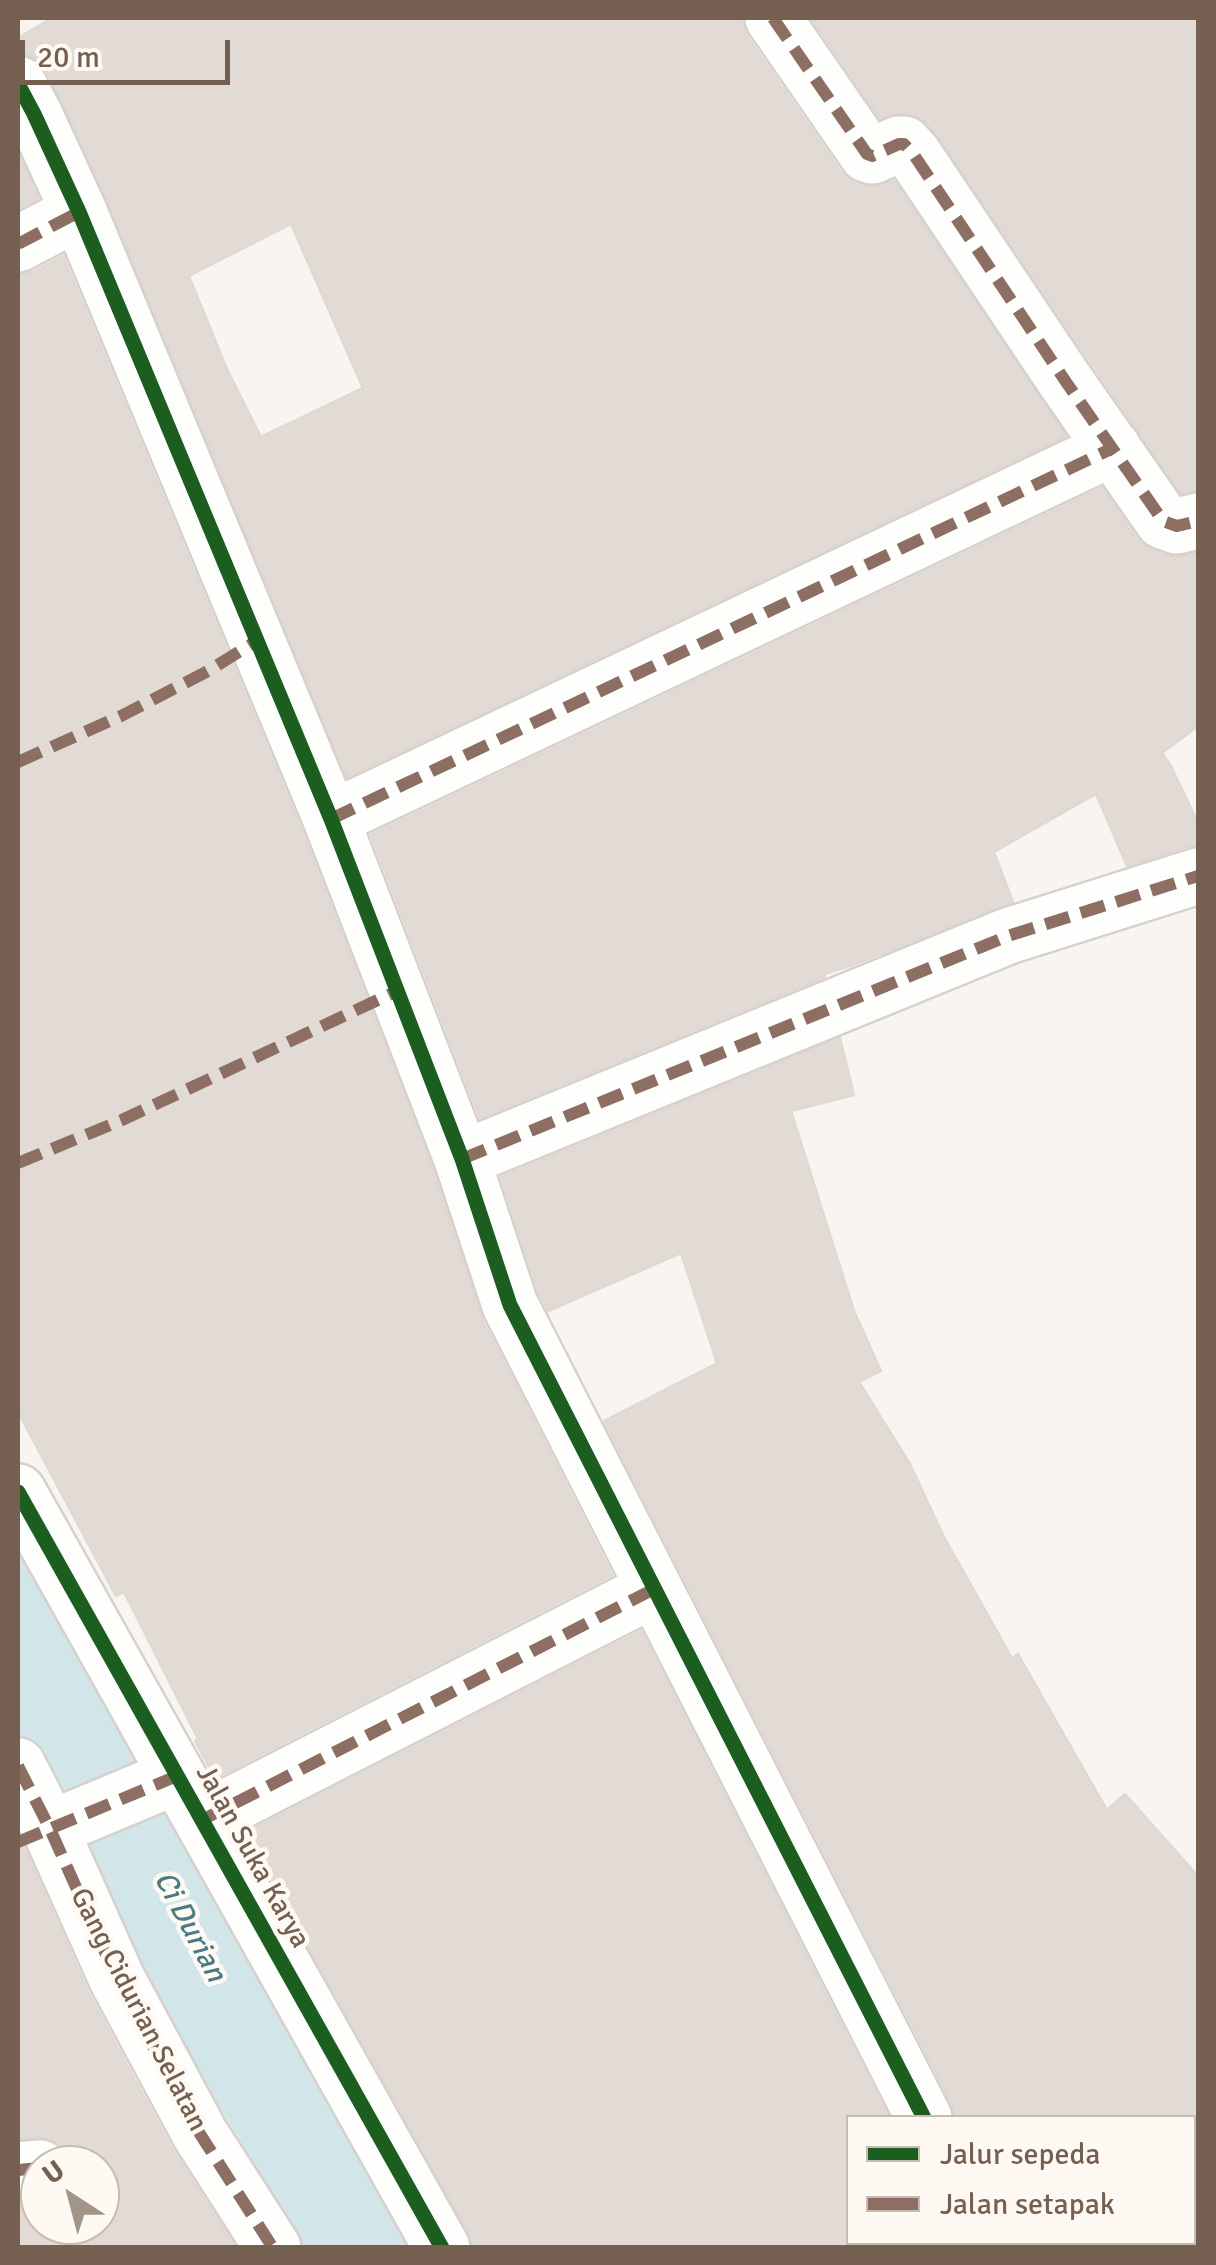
<!DOCTYPE html>
<style>
body{margin:0}
#map{position:relative;width:1216px;height:2265px;overflow:hidden;background:#f8f5f0;font-family:Signika,sans-serif}
canvas{display:block}
.frame{position:absolute;inset:0;border:20px solid #755f51;pointer-events:none}
.legend{position:absolute;left:846px;top:2115px;width:350px;height:130px;box-sizing:border-box;background:#fefaf3;border:2px solid #c7bcb2;margin:0;padding:12px 18px;list-style:none;font-size:30px;color:#755f51}
.legend li{display:flex;align-items:center;gap:20px;height:50px}
.legend b{width:50px;border:2px solid #c7bcb2}
.north{position:absolute;left:20px;top:2145px;width:100px;height:100px;box-sizing:border-box;background:#fefaf3;border:2px solid #c7bcb2;border-radius:50%;rotate:324deg;font-size:28px;font-weight:700;line-height:40px;text-align:center;color:#755f51}
.north::after{content:'';display:block;margin:auto;width:35px;height:45px;background:#a39489;clip-path:polygon(50% 0,100% 100%,50% 72%,0 100%)}
.scale{position:absolute;left:20px;top:40px;width:210px;height:45px;box-sizing:border-box;border:5px solid #755f51;border-top:0;padding-left:12px;font-size:30px;line-height:35px;white-space:nowrap;color:#755f51;-webkit-text-stroke:8px #fefaf3;paint-order:stroke}
</style>
<div id="map">
<canvas width="1216" height="2265"></canvas>
<div class="frame"></div>
<ul class="legend">
<li><b style="height:12px;background:#1b5e20"></b>Jalur sepeda</li>
<li><b style="height:12px;background:#8d6e63"></b>Jalan setapak</li>
</ul>
<div class="north">U</div>
<div class="scale">20 m</div>
</div>
<script>
const context = document.querySelector('canvas').getContext('2d');
context.lineJoin = 'round';
const shape = rows => new Path2D(rows.map(r => 'M' + r).join(''));
function stroke(path, color, width, dash) { context.strokeStyle = color; context.lineWidth = width; context.lineCap = dash ? 'butt' : 'round'; context.setLineDash(dash || []); context.stroke(path); }
function fill(path, color) { context.fillStyle = color; context.fill(path, 'evenodd'); }
function label(font, color, halo, rows, align = 'center') {
  context.font = font + ' Signika,sans-serif'; context.lineWidth = 9; context.setLineDash([]); context.textBaseline = 'middle'; context.strokeStyle = halo; context.fillStyle = color; for (const [text, x, y, turn = 0] of rows) {
    context.save(); context.translate(x, y); context.rotate((+turn || 0) * Math.PI / 180); context.textAlign = isNaN(turn) ? turn : align; if (halo) context.strokeText(text, 0, 0); context.fillText(text, 0, 0); context.restore();
  }
}
stroke(shape([
 [18,1597,205,1960,380,2248]
]), '#d2e5e8', 128);
const building = shape([
 [52,18,742,18,747,36,841,172,855,183,872,187,894,181,1066,436,347,777,107,199,46,69,34,57,18,53,18,38,52,18],
 [291,224,363,388,261,437,226,367,189,276,291,224],
 [811,18,1198,18,1198,491,1181,493,1092,364,937,134,916,115,899,113,880,118,811,18],
 [18,153,38,198,18,209,18,153],
 [63,256,302,831,433,1170,482,1319,612,1575,215,1778,195,1741,198,1739,124,1592,116,1596,18,1412,18,275,33,272,63,256],
 [1102,488,1137,539,1151,550,1168,556,1183,556,1198,553,1198,726,1162,753,1171,766,1198,823,1198,846,1189,846,1127,866,1096,794,994,852,1013,902,850,966,824,974,825,977,480,1118,371,835,1102,488],
 [840,1038,854,1095,791,1111,854,1311,881,1371,859,1382,910,1464,943,1535,1012,1658,1018,1654,1107,1810,1125,1794,1198,1876,1198,2118,955,2118,952,2104,604,1421,717,1363,681,1253,548,1311,539,1293,501,1177,840,1038],
 [641,1631,889,2118,848,2118,848,2242,872,2242,875,2248,473,2248,469,2233,245,1833,641,1631],
 [18,1834,89,1994,172,2149,236,2248,18,2248,18,2201,40,2199,40,2225,100,2225,100,2165,71,2165,65,2149,52,2139,37,2137,18,2139,18,1834]
]);
fill(building, '#e2dbd5');
stroke(building, '#e0d9d3', 2.5);
const minor = shape([
 [773,18,867,154,872,156,899,144,904,144,914,155,1066,382,1163,521,1177,526,1198,521],
 [18,84,34,114,79,212,331,819,462,1159,510,1305,924,2118],
 [18,244,79,212],
 [331,819,1113,448],
 [462,1159,1008,936,1198,876],
 [18,1492,442,2248],
 [18,1766,50,1829,117,1979,200,2134,273,2248],
 [202,1820,654,1589],
 [50,1829,177,1776],
 [18,2170,40,2168],
 [1003,2242,1006,2248],
 [906,2248,915,2242]
]);
stroke(minor, '#d6d1cb', 60);
stroke(minor, '#fefefd', 55);
stroke(shape([
 [773,18,867,154,872,156,899,144,904,144,914,155,1066,382,1163,521,1177,526,1198,521],
 [18,244,79,212],
 [18,762,123,715,208,671,258,640],
 [331,819,1113,448],
 [462,1159,1008,936,1198,876],
 [18,1163,122,1120,397,991],
 [18,1766,50,1829,117,1979,200,2134,273,2248],
 [202,1820,654,1589],
 [18,1842,177,1776],
 [18,2170,40,2168],
 [1003,2242,1006,2248],
 [906,2248,915,2242]
]), '#8d6e63', 12, [25, 12]);
stroke(shape([
 [18,84,34,114,79,212,331,819,462,1159,510,1305,924,2118],
 [18,1492,442,2248]
]), '#1b5e20', 15);
label('28px', '#755f51', '#fefaf3', [
 ["Jalan Suka Karya",252,1857,61],
 ["Gang Cidurian Selatan",138,2010,63]
]);
label('italic 30px', '#4c7b85', '#fefaf3', [
 ["Ci Durian",189,1927,62]
]);
</script>
